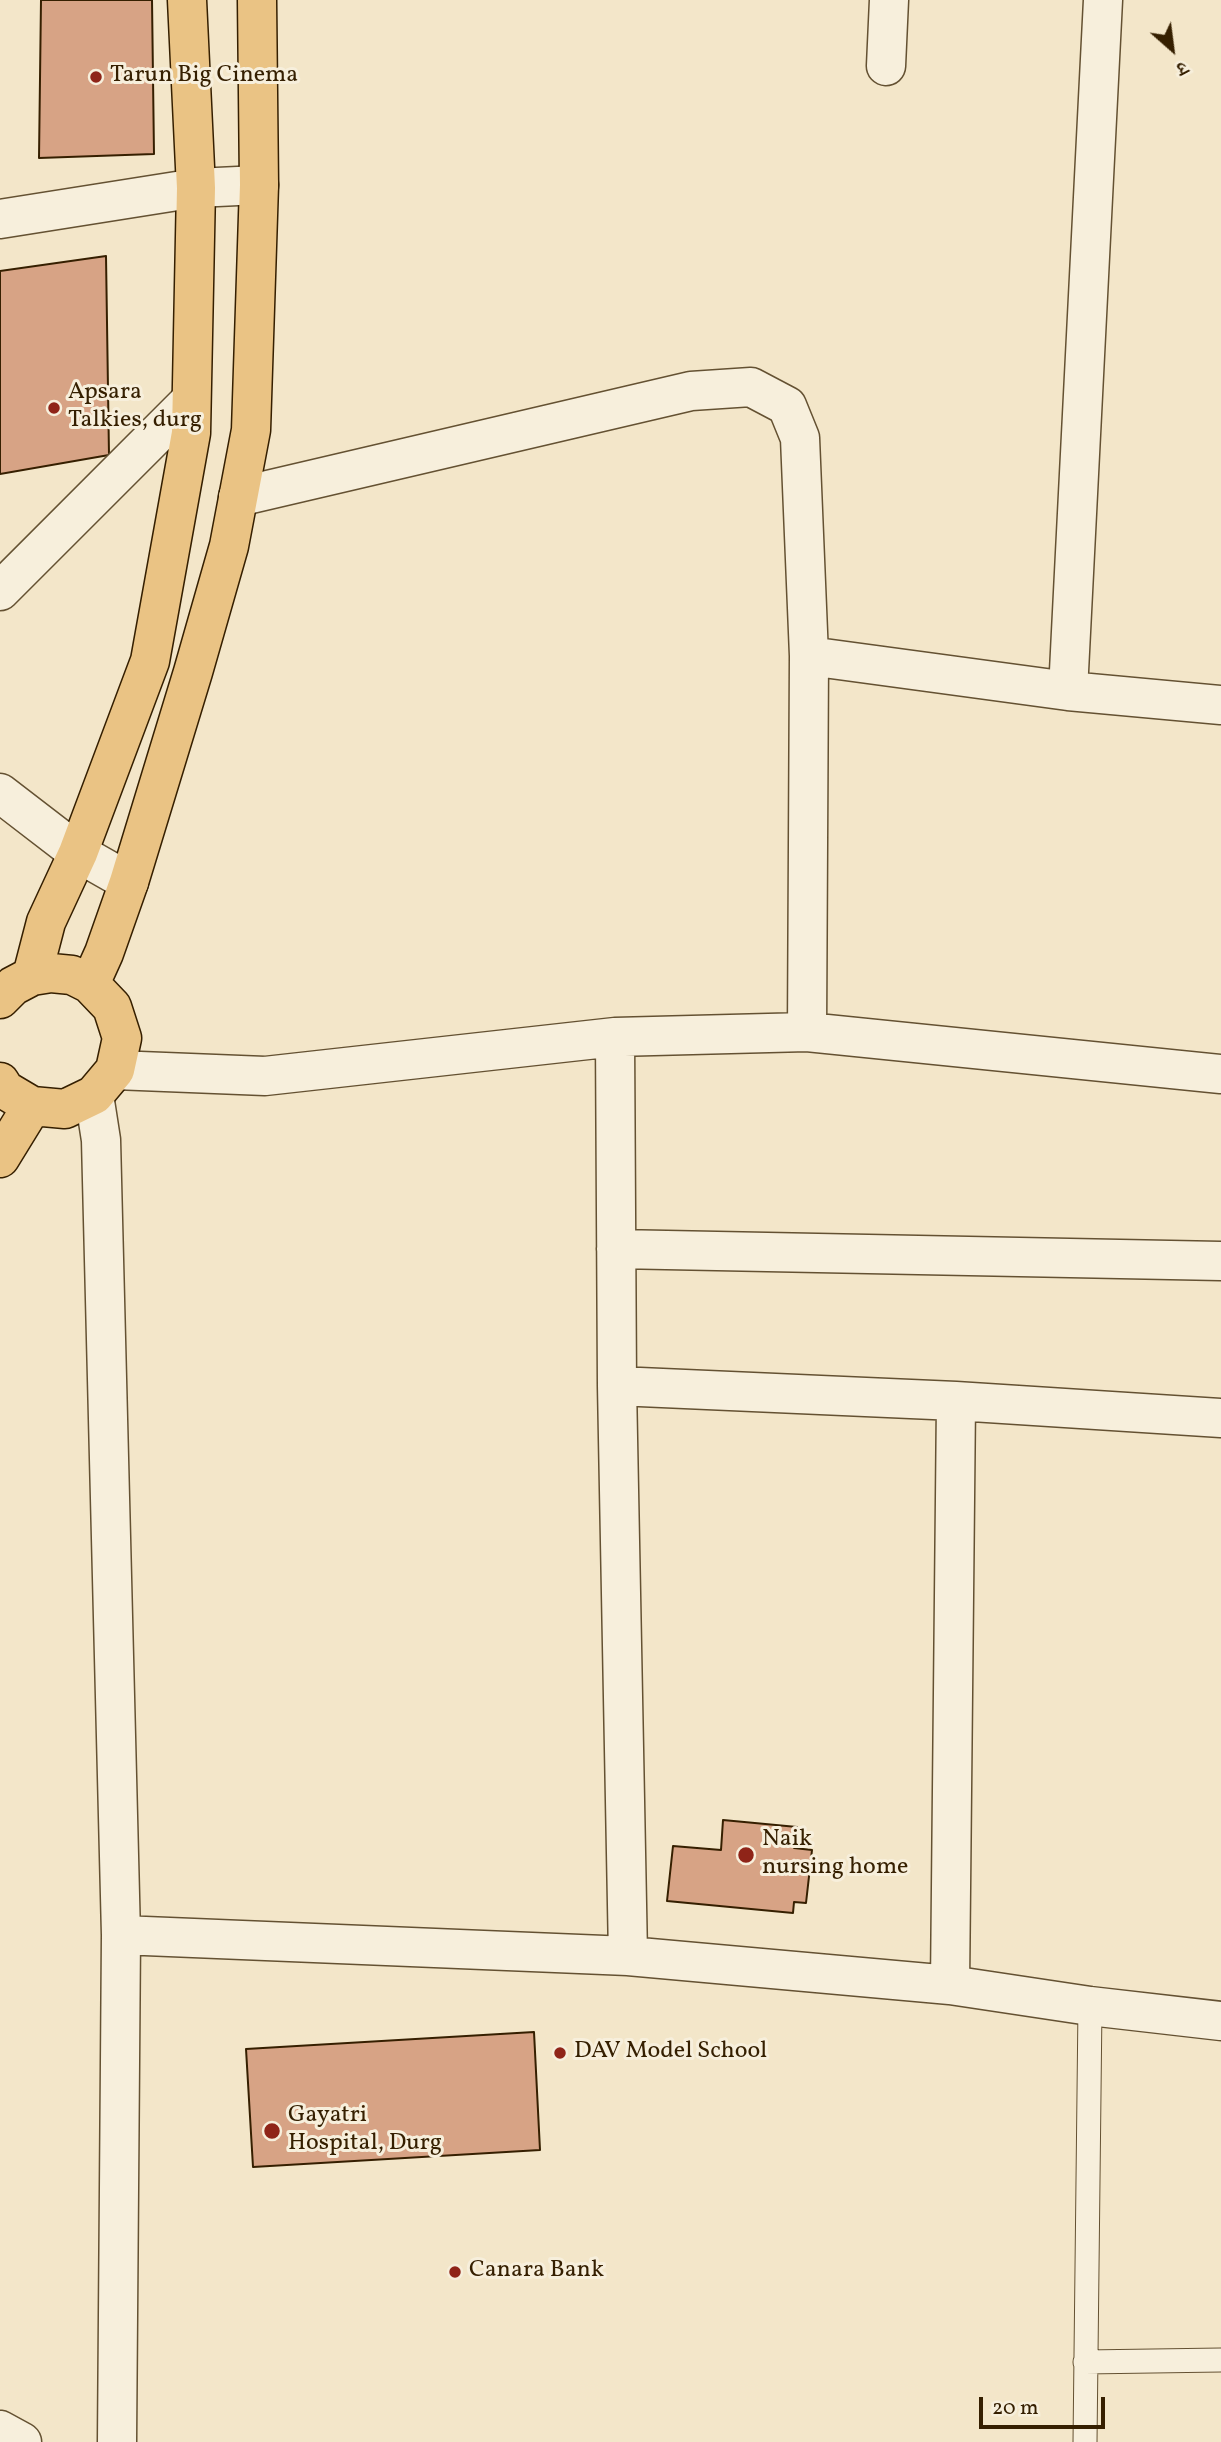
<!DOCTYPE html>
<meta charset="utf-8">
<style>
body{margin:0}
#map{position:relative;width:1221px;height:2442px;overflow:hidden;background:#f3e6c9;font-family:Vollkorn,"Noto Serif Devanagari",serif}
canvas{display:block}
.north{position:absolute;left:1137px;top:14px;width:70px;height:70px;-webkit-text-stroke:5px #f7efdc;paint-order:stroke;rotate:152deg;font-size:19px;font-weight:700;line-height:28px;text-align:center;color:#351f00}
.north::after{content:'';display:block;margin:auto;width:24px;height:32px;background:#351f00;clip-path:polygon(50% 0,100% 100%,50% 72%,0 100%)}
.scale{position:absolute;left:979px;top:2397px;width:126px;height:32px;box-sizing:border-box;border:4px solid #351f00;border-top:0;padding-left:9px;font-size:21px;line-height:24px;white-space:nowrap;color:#351f00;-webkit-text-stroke:5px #f7efdc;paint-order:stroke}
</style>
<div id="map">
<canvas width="1221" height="2442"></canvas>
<div class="north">उ</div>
<div class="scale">20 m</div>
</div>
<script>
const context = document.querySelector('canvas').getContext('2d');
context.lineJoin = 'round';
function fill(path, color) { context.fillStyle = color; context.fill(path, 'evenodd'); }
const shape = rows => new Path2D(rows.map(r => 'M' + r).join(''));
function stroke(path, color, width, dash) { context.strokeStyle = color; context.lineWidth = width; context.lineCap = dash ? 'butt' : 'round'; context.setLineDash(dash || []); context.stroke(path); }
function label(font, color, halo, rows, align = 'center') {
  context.font = font + ' Vollkorn,serif'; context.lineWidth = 6; context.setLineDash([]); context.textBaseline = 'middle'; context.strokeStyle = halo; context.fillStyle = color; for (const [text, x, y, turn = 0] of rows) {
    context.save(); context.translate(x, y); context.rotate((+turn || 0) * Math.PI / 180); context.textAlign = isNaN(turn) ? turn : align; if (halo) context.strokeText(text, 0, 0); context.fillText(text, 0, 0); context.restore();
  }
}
const building = shape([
 [41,0,152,0,154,154,39,158,41,0],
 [106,256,109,455,0,474,0,271,106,256],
 [723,1820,797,1827,794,1848,812,1850,806,1903,794,1902,793,1913,667,1901,673,1846,721,1850,723,1820],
 [534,2032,540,2150,253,2167,246,2049,534,2032]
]);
fill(building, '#d7a385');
stroke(building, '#351f00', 2);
const service = shape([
 [1085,2362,1221,2360],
 [1085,2442,1090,2006]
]);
const minor = shape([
 [886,66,889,0],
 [0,219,196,188,259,185],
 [238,497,691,391,751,387,787,406,800,438,809,656,807,1032],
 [0,591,191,400],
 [809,656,1068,691,1221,705],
 [1068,691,1103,0],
 [0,793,78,853,129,882],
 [615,1037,617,1386,628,1956],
 [115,1070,265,1076,615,1037,807,1032,1221,1074],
 [94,1095,101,1140,121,1935,628,1956,950,1985,1090,2006,1221,2021],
 [616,1249,1221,1261],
 [617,1386,956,1401,1221,1418],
 [950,1985,956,1401],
 [0,2430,22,2442],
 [117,2442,121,1935]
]);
const primary = shape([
 [32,976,46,922,78,853,150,661,191,433,196,188,187,0],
 [90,984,104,953,129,882,193,672,229,546,251,430,259,185,257,0],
 [0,999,13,986,32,976,51,973,72,975,90,984,112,1007,122,1038,115,1070,94,1095,65,1109,32,1106,5,1090,0,1082],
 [0,1158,32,1106]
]);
stroke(service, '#645132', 25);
stroke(minor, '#645132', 41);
stroke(primary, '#351f00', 41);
stroke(service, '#f7efdc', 23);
stroke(minor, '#f7efdc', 38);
stroke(primary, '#eac384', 38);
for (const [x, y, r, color] of [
 [96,77,7,"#8f2418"],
 [54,408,7,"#8f2418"],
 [746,1855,9,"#8f2418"],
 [560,2053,7,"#8f2418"],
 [272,2131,9,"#8f2418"],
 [455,2272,7,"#8f2418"]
]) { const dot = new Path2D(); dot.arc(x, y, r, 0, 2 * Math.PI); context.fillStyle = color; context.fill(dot); stroke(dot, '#f7efdc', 2.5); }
label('24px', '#351f00', '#f7efdc', [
 ["Tarun Big Cinema",110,77],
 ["Apsara",68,394],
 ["Talkies, durg",68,422],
 ["Naik",762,1841],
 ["nursing home",762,1869],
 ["DAV Model School",574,2053],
 ["Gayatri",288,2117],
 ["Hospital, Durg",288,2145],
 ["Canara Bank",469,2272]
], 'left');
</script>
